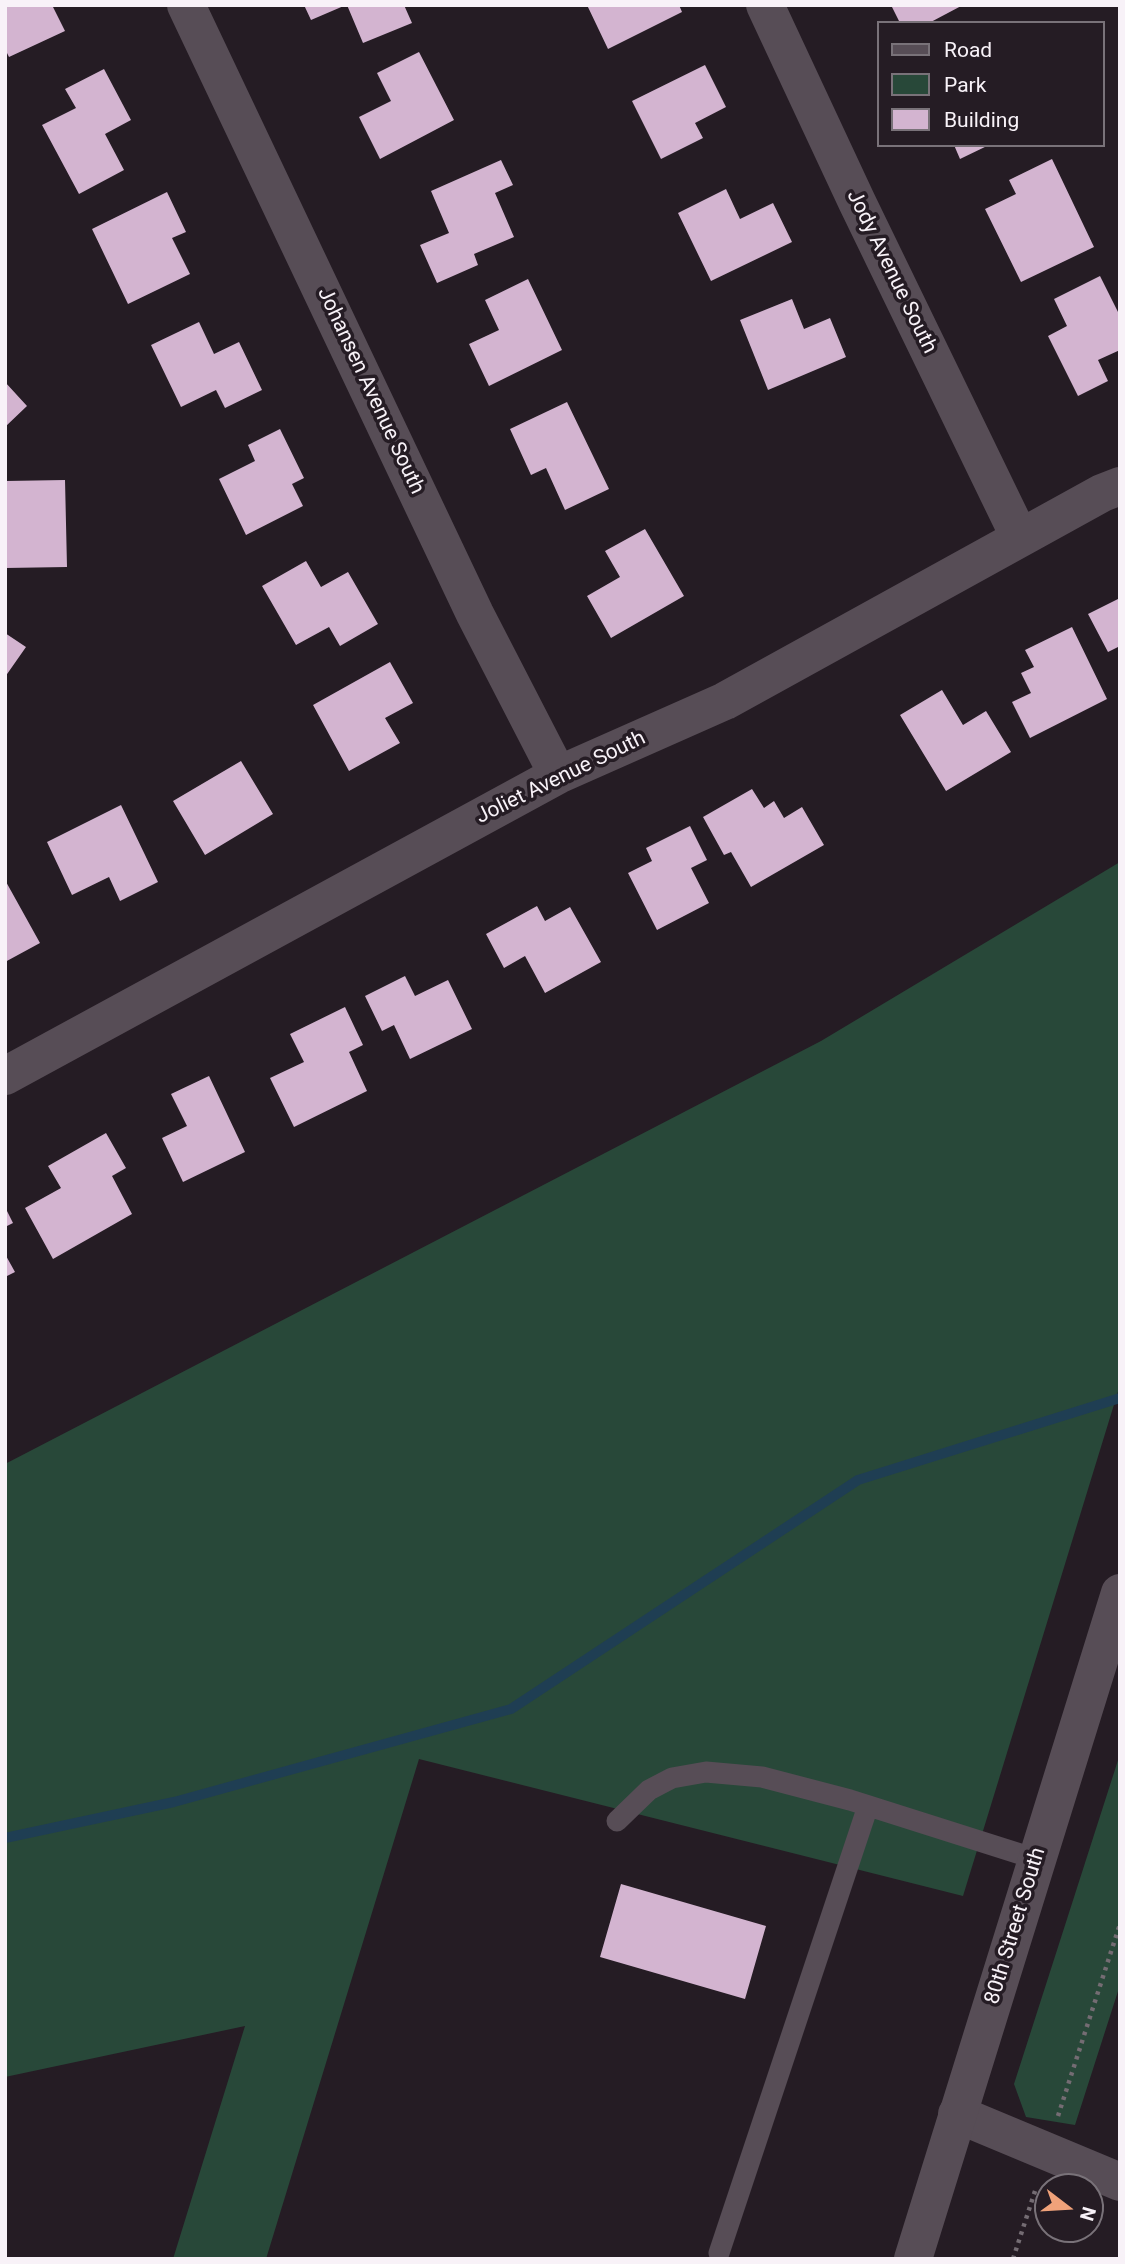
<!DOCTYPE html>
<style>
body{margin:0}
#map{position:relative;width:1125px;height:2264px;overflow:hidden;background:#251c24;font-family:Roboto,sans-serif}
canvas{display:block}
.frame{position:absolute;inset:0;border:7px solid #f8f2f8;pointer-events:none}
.legend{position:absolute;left:877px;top:21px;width:228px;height:126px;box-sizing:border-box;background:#251c24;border:2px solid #797279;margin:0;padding:9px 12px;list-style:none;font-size:21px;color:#f8f2f8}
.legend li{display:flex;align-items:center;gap:14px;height:35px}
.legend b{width:35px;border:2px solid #797279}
.north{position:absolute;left:1034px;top:2173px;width:70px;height:70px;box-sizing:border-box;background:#251c24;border:2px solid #797279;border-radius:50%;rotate:107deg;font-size:19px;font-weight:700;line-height:28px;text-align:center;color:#f8f2f8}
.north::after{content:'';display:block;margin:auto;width:24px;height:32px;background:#f0a27a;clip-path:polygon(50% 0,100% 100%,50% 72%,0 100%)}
</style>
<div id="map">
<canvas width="1125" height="2264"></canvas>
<div class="frame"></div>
<ul class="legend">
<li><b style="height:9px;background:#574d56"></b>Road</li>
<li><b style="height:19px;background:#284839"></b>Park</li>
<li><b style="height:19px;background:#d3b4d0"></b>Building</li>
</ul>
<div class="north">N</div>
</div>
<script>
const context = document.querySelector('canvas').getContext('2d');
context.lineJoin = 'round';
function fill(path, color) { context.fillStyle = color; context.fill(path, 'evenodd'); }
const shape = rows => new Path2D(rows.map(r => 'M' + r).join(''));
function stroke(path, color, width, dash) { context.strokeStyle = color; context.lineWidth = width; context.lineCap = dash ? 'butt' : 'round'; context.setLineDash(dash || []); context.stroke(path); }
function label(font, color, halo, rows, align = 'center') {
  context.font = font + ' Roboto,sans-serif'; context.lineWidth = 7; context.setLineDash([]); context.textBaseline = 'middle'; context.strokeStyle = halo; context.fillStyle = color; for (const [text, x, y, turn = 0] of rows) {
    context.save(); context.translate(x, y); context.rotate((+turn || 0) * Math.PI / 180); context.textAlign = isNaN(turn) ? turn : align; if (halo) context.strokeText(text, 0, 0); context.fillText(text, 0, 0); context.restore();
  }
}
fill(shape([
 [1120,862,1120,1385,963,1896,419,1759,266,2259,173,2259,245,2026,5,2077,5,1464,821,1041],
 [1120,1754,1120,1985,1075,2125,1026,2117,1014,2084]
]), '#284839');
stroke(shape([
 [5,1838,174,1802,511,1709,858,1480,1120,1398]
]), '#1f3e53', 10);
fill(shape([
 [5,5,52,5,65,31,9,57,5,49],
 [304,5,346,5,311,20],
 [347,5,404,5,412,23,363,43],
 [587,5,679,5,682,12,608,49],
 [891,5,963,5,929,23,900,23],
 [419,52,454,120,380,159,359,117,391,101,377,73],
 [705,65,726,107,695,123,703,138,661,159,632,101],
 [104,69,131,120,105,134,124,170,79,194,42,125,76,108,65,89],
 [954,145,989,145,960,159],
 [1052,159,1094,247,1021,282,985,209,1016,194,1009,180],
 [501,160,513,185,495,193,514,237,474,254,478,265,437,283,420,245,449,233,431,191],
 [726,189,740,219,773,203,792,242,711,281,678,213],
 [167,192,186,232,172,238,190,274,128,304,92,229],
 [1100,276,1120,316,1120,350,1098,360,1108,381,1078,396,1048,336,1067,326,1054,299],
 [528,279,562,350,489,386,469,344,499,330,485,300],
 [792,299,804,329,830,318,846,357,768,390,740,320],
 [199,322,214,354,239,342,262,390,225,408,216,390,181,407,151,345],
 [5,382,27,406,5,427],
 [567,402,609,489,565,510,546,468,531,475,510,429],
 [280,429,304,478,292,484,303,506,246,535,219,479,255,461,248,445],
 [65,480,67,567,5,568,6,481],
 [645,529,684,596,611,638,587,596,620,577,605,551],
 [306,561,321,587,348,572,378,624,340,646,329,627,296,645,262,586],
 [1120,598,1120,646,1108,652,1088,614],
 [1072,627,1107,699,1030,738,1012,702,1031,693,1021,673,1034,667,1025,650],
 [5,633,26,647,5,677],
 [390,662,413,703,385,718,400,743,349,771,313,705],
 [942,690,963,725,986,711,1011,752,946,791,900,715],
 [241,761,273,814,205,855,173,801],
 [752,789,764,808,774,801,784,818,802,807,824,845,751,887,731,852,724,855,703,817],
 [121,805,158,882,120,901,109,877,72,895,47,842],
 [690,826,707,860,691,868,709,903,657,930,628,873,652,861,646,848],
 [5,880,40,943,5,962],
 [537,906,545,921,570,907,601,962,545,993,525,956,504,968,486,934],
 [405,976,415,996,448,980,472,1029,410,1059,394,1025,382,1031,365,996],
 [345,1007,363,1045,349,1052,367,1091,294,1127,270,1078,304,1062,290,1034],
 [209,1076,245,1152,183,1182,162,1138,187,1126,171,1094],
 [106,1133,126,1168,112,1176,132,1214,53,1259,25,1208,61,1188,48,1166],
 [5,1207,13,1223,5,1227],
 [5,1254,15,1272,5,1277],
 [621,1884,766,1926,745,1999,600,1957]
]), '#d3b4d0');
stroke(shape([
 [1058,2116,1120,1924],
 [1013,2259,1036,2188]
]), '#746c73', 4.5, [3.5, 5]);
stroke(shape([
 [617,1821,649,1790,672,1778,706,1772,762,1777,850,1800,1036,1859],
 [719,2253,868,1806]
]), '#574d56', 21);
stroke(shape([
 [186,5,475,614,558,775],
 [765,5,857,202,1020,538],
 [5,1076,558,775,725,701,1102,493,1120,486],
 [957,2114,1120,2182]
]), '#574d56', 38);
stroke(shape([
 [913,2259,1120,1593]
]), '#574d56', 38);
label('21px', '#f8f2f8', '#251c24', [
 ["Jody Avenue South",891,272,64],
 ["Johansen Avenue South",370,391,65],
 ["Joliet Avenue South",561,778,-26],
 ["80th Street South",1016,1926,-73]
]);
</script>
